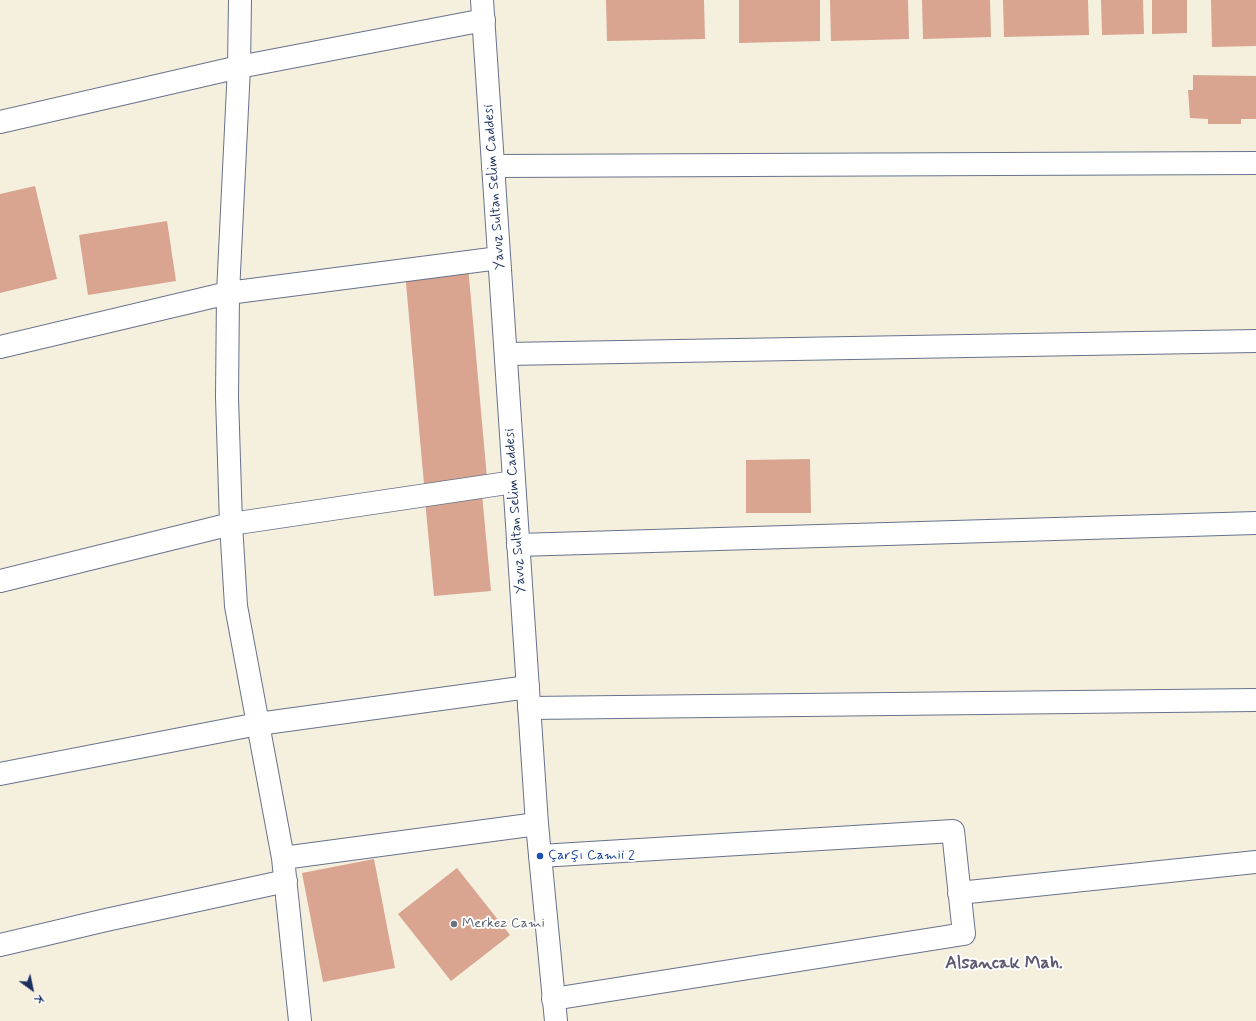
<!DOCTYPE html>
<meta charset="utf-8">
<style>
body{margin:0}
#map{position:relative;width:1256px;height:1021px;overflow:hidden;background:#f5efde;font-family:Mynerve,sans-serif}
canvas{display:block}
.north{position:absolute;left:12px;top:969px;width:40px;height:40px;-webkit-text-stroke:3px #fff;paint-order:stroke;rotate:147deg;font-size:11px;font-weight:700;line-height:16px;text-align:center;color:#1b2f5e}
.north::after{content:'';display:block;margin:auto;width:14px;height:18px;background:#1b2f5e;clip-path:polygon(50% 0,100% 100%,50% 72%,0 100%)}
</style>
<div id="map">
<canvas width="1256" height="1021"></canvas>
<div class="north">K</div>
</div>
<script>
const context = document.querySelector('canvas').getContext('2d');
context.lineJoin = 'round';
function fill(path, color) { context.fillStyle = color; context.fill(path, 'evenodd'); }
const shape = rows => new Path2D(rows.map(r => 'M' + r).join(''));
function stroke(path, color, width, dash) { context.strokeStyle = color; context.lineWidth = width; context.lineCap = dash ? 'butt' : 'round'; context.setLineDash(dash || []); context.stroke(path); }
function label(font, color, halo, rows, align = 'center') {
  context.font = font + ' Mynerve,sans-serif'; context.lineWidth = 4; context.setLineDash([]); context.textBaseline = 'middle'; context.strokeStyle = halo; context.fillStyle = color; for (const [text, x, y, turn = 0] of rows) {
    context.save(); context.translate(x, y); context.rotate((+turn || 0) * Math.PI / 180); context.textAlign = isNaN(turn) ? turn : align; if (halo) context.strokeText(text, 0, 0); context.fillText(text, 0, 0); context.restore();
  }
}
fill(shape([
 [606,0,704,0,705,39,607,41],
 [739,0,820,0,820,41,739,43],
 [830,0,908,0,909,39,831,41],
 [922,0,990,0,991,37,923,39],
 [1003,0,1088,0,1089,35,1004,37],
 [1101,0,1143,0,1144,34,1102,35],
 [1152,0,1187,0,1187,33,1152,34],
 [1211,0,1256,0,1256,46,1212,47],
 [1193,75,1256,76,1256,119,1241,119,1241,124,1208,124,1208,119,1190,118,1188,90,1193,90],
 [35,186,57,279,0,293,0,194],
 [167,221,176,281,88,295,79,235],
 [468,266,487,478,424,484,405,272],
 [810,459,811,513,746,513,746,460],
 [482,494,491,591,434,596,425,500],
 [374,859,395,968,323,982,302,873],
 [457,868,510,935,451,981,398,914]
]), '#d9a490');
const street = shape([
 [240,0,239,67,228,293,227,397,231,524,236,606,283,858,300,1021],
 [0,122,239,67,484,20],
 [493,166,1256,163],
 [0,347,228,293,499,258],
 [506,354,1256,341],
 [518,545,1256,523],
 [0,581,231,524,514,482],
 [529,708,1256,700],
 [0,774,258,724,528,687],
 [540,856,953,831,964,934,553,999],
 [283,858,537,824],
 [959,893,1256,862],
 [0,945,106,920,286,881]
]);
const secondary = shape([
 [482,0,537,824,556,1021]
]);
stroke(street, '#67728b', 24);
stroke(secondary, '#67728b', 24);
stroke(street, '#fff', 22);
stroke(secondary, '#fff', 22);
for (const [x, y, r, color] of [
 [540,856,4,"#1a4fb4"],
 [454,924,4,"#6b7280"]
]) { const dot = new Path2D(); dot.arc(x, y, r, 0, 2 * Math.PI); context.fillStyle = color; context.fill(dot); stroke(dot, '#fff', 1.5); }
label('14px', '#1b2f5e', '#fff', [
 ["Yavuz Sultan Selim Caddesi",495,187,-94],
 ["Yavuz Sultan Selim Caddesi",516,511,-94]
]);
label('14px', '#164399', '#fff', [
 ["Çarşı Camii 2",548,856]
], 'left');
label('14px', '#5b616d', '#fff', [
 ["Merkez Cami",462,924]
], 'left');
label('bold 18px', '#5e5870', '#fff', [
 ["Alsancak Mah.",1004,964]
]);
</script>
